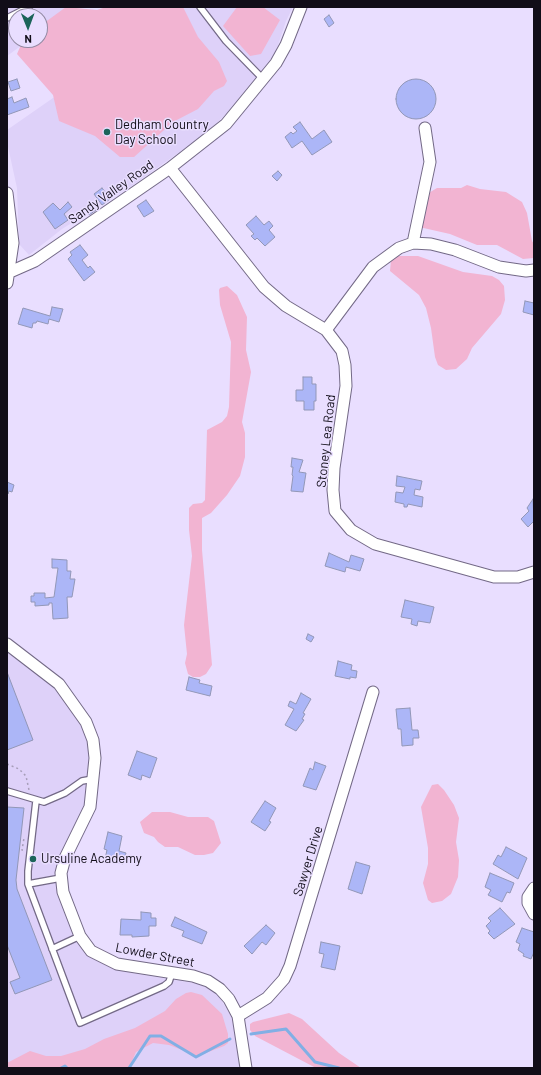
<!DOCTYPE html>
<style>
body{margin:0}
#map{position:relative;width:541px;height:1075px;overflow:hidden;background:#e9deff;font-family:Barlow,sans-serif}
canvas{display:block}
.frame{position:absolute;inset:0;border:8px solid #110d18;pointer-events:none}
.north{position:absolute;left:8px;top:8px;width:40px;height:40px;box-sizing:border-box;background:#e9deff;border:1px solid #938aa3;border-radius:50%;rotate:179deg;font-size:11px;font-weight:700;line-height:16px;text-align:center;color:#110d18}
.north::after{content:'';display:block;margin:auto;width:14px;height:18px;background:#1c645a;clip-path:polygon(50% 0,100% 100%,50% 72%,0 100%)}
</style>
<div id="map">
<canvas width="541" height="1075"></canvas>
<div class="frame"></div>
<div class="north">N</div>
</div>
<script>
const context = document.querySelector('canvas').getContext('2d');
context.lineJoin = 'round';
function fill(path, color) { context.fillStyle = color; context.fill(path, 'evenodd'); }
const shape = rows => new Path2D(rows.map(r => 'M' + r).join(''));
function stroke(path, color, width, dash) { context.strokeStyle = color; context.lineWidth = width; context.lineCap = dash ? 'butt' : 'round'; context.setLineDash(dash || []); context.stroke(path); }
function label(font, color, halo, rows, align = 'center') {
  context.font = font + ' Barlow,sans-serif'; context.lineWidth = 3; context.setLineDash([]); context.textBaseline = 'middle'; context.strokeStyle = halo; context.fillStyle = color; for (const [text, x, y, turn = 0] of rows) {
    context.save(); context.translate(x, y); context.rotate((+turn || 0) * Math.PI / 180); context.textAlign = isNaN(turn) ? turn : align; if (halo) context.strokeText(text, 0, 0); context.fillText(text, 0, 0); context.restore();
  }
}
fill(shape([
 [7,7,76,7,40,33,40,16,16,16,16,40,29,40,7,56],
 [180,7,293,7,286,21,276,51,264,71,247,94,205,134,133,185,62,229,29,255,19,244,17,188,7,142,7,130,181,9],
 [7,651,55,687,81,725,87,737,89,758,85,802,81,816,60,856,55,878,59,899,75,939,88,955,109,967,132,973,199,984,217,993,232,1018,241,1068,7,1068]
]), '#ded1f9');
fill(shape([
 [66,7,97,10,106,7,183,7,198,37,219,62,227,81,224,86,214,91,198,109,173,122,134,157,120,157,95,136,59,121,53,95,17,54,23,40,40,40,40,26],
 [237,7,263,7,280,20,261,54,250,56,223,26],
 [467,185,480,189,506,192,522,202,527,213,532,241,534,244,534,258,523,259,497,245,477,245,450,234,419,227,427,194,437,188,461,188],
 [397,256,418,256,463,272,492,276,499,280,504,286,505,300,501,314,472,348,467,359,456,369,446,370,438,365,435,357,431,328,426,308,419,295,390,271,391,260],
 [227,286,237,295,247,317,246,350,251,372,242,422,245,433,245,457,240,476,227,495,211,513,202,518,202,550,212,665,206,674,200,677,193,677,188,674,185,663,187,654,184,625,192,556,189,530,189,508,193,504,202,503,205,500,207,430,222,422,227,416,229,407,231,342,220,305,219,290,220,288],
 [438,784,444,790,454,805,459,818,456,842,459,860,458,877,451,894,442,901,432,903,428,900,423,883,428,864,428,848,421,807,432,785],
 [152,812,170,812,188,817,208,817,214,821,221,843,213,853,204,855,195,855,178,847,165,847,158,842,154,837,144,833,140,822],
 [191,992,202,995,222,1014,228,1034,228,1043,224,1046,198,1056,169,1045,153,1043,136,1052,129,1068,7,1068,7,1063,30,1051,46,1056,61,1056,85,1049,104,1039,135,1028,165,1011,176,999,186,993],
 [289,1013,302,1019,339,1053,361,1068,316,1068,255,1036,250,1030,250,1024,253,1022]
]), '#f2b4d2');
stroke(shape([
 [251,1034,286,1029,315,1062,339,1068],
 [61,1068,65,1066,67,1068],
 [129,1068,150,1036,161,1036,196,1057,230,1039]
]), '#81afe5', 3);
const building = shape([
 [329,15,334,23,329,27,324,19,329,15],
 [17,79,20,88,11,91,8,82,17,79],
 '396 99a20 20 0 1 1 40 0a20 20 0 1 1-40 0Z',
 [12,97,14,103,26,98,29,107,7,115,7,99,12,97],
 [300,122,312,139,324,130,332,142,312,155,302,141,292,148,285,137,291,132,293,134,297,131,293,127,300,122],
 [278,171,282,175,277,181,272,176,278,171],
 [102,188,106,193,110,190,114,196,102,205,94,194,102,188],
 [146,200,154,211,144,217,137,206,146,200],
 [68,202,72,207,64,214,68,220,55,229,43,212,53,203,60,210,68,202],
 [92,205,96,210,89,215,85,209,92,205],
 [256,216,264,225,269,221,273,226,269,230,275,237,265,246,257,238,255,240,251,236,254,234,246,225,256,216],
 [80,245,88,255,82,260,88,268,90,266,95,272,84,281,68,259,72,255,70,252,80,245],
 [525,301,534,303,534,315,523,312,525,301],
 [52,307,63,309,59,322,49,319,48,324,37,321,36,323,33,323,32,328,18,324,23,308,50,316,52,307],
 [303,377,312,377,312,384,316,384,316,401,314,401,314,410,304,410,304,401,296,401,296,390,303,390,303,377],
 [292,458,303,460,299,472,306,473,303,492,291,491,293,476,292,475,293,467,291,467,292,458],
 [397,476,422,481,420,490,415,489,414,495,423,497,422,507,408,504,407,507,404,507,404,504,395,502,396,492,403,493,405,487,396,486,397,476],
 [7,482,14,485,12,492,9,491,8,494,7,482],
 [533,499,534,521,528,527,521,519,529,511,527,508,533,499],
 [329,553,349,562,351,555,364,559,360,571,346,567,345,572,325,566,329,553],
 [52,559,67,560,67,571,71,571,70,579,75,579,72,597,67,597,68,618,53,619,52,603,49,603,49,605,35,606,35,602,31,602,31,596,34,596,34,593,45,593,45,598,54,597,58,568,52,568,52,559],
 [405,600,434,607,430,623,418,621,417,626,411,624,412,619,401,617,405,600],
 [308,634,314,637,311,642,306,639,308,634],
 [338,661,352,665,351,670,357,671,356,678,350,677,350,679,335,676,338,661],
 [7,672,33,740,7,750,7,672],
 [189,677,200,680,199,683,212,686,210,696,186,690,189,677],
 [301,693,311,699,303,713,305,714,302,719,304,720,296,731,285,725,294,709,288,706,290,701,296,704,301,693],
 [410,708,412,730,418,730,419,738,413,738,413,745,402,746,401,729,398,729,396,709,410,708],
 [137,751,157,758,150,778,142,775,141,780,128,775,137,751],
 [315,762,326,766,316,790,303,786,310,768,313,770,315,762],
 [265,801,276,808,269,821,271,822,265,831,251,822,265,801],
 [7,807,24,808,16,880,17,889,52,980,15,994,10,982,20,978,7,945,7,807],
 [108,832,122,836,119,851,126,853,123,864,105,859,107,850,104,849,108,832],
 [506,847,527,858,518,879,493,864,498,855,501,857,506,847],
 [356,862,370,866,362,894,348,889,356,862],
 [490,873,514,883,510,893,507,892,502,902,488,895,491,890,485,887,490,873],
 [500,908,515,924,494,939,488,933,490,931,486,926,491,921,488,918,500,908],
 [141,912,151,913,151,918,156,918,156,926,149,926,149,936,132,937,132,935,120,935,121,919,141,920,141,912],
 [175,917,207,932,202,944,182,936,184,931,171,926,175,917],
 [266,925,275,933,266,945,262,942,252,954,244,946,266,925],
 [522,928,534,932,534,952,531,959,523,956,524,954,518,950,520,944,516,942,522,928],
 [321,942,340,946,335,970,321,967,324,954,319,953,321,942]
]);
fill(building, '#acb6f7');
stroke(building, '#9297b7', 1);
const lane = shape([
 [200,7,226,41,263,79],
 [7,18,29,7],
 [7,791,44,802,65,793,82,781,93,779],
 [36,801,28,871,28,884,80,1023,164,986,169,982,172,973],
 [28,884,61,878],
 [52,949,80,936]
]);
const street = shape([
 [170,168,264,287,286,306,326,330,342,351,345,365,346,386,334,468,333,490,335,511,351,530,375,544,494,577,518,577,534,572],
 [7,193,13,243,7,283],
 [413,243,430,162,425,128],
 [10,272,35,261,170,168,226,124,276,63,286,45,301,7],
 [326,330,373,267,399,248,413,243,431,244,455,250,499,267,526,271,534,270],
 [7,644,59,684,86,722,93,740,95,758,90,807,65,858,61,873,63,892,80,936,91,951,117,964,193,976,208,981,220,989,229,999,238,1016,246,1068],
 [534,888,528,897,528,903,534,914],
 [238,1016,267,998,284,979,290,966,373,692]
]);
stroke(lane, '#736986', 8);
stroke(street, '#736986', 13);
stroke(shape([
 [7,764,19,769,26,776,29,790],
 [23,850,22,850,24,838]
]), '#a79eb9', 1.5, [2, 3]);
stroke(lane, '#fff', 5.5);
stroke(street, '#fff', 11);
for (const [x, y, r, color] of [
 [107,132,4,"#1c645a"],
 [33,859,4,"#1c645a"]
]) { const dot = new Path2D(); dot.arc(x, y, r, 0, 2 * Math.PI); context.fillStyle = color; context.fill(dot); stroke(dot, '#e9deff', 1.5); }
label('13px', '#110d18', '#e9deff', [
 ["Dedham Country",115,125],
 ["Day School",115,140],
 ["Ursuline Academy",41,859]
], 'left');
label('13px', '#110d18', '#e9deff', [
 ["Sandy Valley Road",111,192,-35],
 ["Stoney Lea Road",326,441,-84],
 ["Sawyer Drive",308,861,-73],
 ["Lowder Street",155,955,11]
]);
</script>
